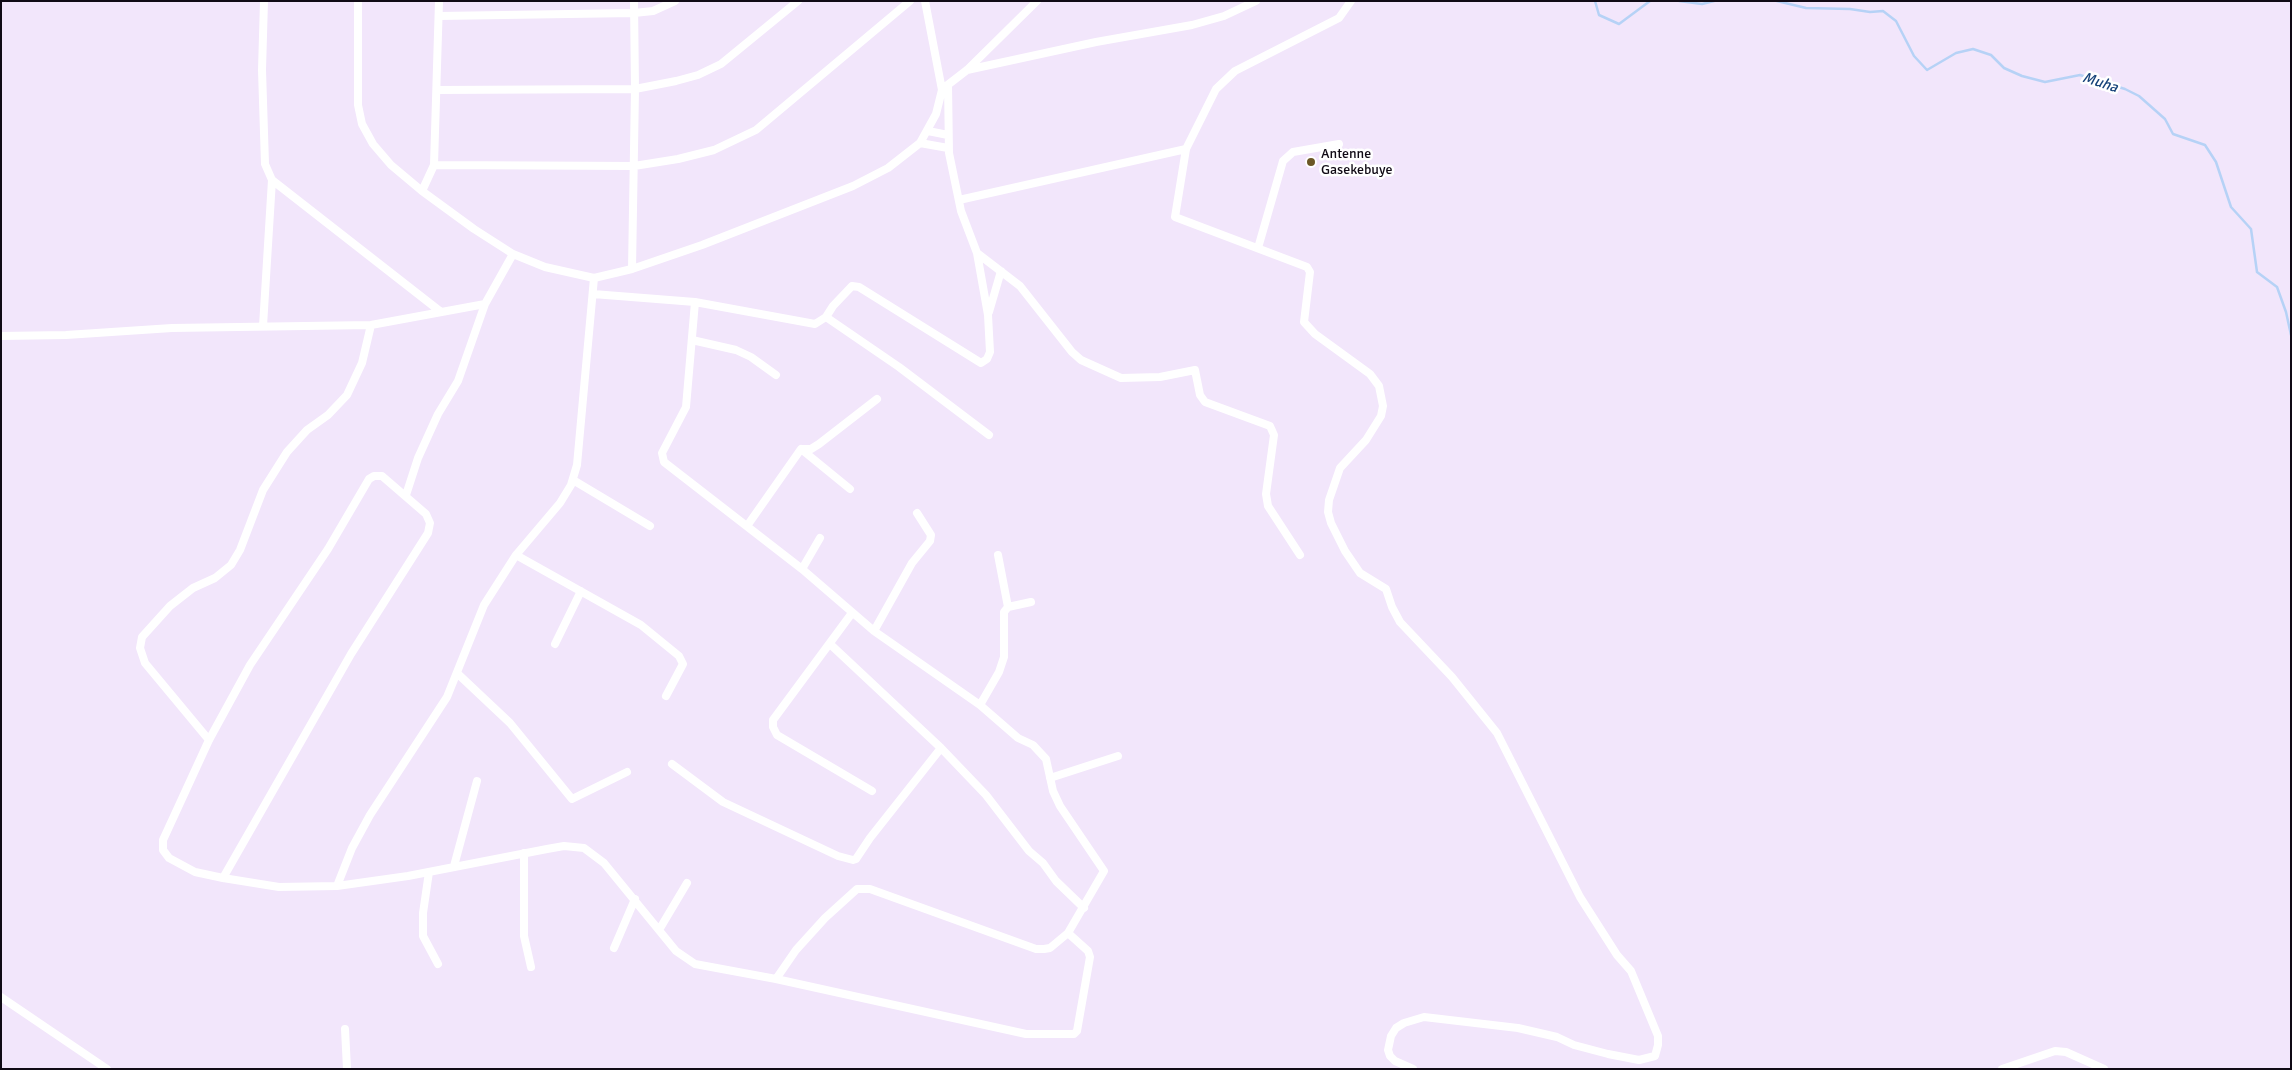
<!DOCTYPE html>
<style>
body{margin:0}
#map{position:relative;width:2292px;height:1070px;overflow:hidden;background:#f2e6fb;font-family:Signika,sans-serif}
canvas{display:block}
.frame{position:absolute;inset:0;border:2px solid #100a15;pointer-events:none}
</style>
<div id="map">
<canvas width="2292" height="1070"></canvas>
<div class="frame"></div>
</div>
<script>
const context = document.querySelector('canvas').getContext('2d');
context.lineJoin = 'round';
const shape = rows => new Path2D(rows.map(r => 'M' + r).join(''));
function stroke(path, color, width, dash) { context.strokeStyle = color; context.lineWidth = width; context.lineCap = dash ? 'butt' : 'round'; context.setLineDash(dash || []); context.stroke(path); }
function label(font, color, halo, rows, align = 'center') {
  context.font = font + ' Signika,sans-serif'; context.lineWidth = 5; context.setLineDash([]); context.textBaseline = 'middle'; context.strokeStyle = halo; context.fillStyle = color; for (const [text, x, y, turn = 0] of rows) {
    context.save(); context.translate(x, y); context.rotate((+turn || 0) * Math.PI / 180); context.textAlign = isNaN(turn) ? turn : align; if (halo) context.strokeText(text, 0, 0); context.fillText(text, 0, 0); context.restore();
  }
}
stroke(shape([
 [1595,1,1599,15,1619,24,1650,1],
 [1679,1,1702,4,1714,1],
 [1777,1,1806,8,1850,9,1870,12,1883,11,1896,21,1914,56,1927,70,1956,53,1973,49,1991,55,2004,68,2022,76,2045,82,2080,75,2125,89,2139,96,2165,119,2173,134,2205,145,2216,162,2231,207,2251,229,2257,272,2277,287,2286,312,2291,335]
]), '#b6d2f6', 2.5);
stroke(shape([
 [264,1,262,70,265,164,272,180,441,312],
 [358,1,358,105,362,124,373,144,391,165,422,191,474,229,513,254,545,267,594,278,632,269,702,245,853,186,888,168,920,143,936,114,942,90,925,1],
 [1351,1,1339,18,1235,71,1216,89,1186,149,1175,217,1307,267,1310,272,1304,322,1315,334,1370,374,1379,386,1383,406,1381,416,1366,440,1340,468,1329,500,1328,512,1331,523,1345,551,1360,573,1386,589,1392,607,1400,622,1452,677,1497,733,1580,897,1617,955,1631,971,1658,1036,1658,1045,1655,1056,1639,1060,1608,1054,1574,1045,1557,1037,1518,1028,1424,1017,1404,1023,1396,1028,1391,1036,1388,1050,1390,1056,1395,1061,1413,1069],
 [439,16,634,13,653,11,675,1],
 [967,70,1096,42,1192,25,1224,16,1256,1],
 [948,85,949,153,961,211,977,253,1020,286,1072,352,1081,360,1121,378,1160,377,1195,370,1200,395,1205,402,1270,426,1274,435,1266,494,1268,506,1300,555],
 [945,87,967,70,1037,1],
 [437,90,635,89,676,81,698,75,721,64,798,1],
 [928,131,948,135],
 [920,143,948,148],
 [434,165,634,166,678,159,714,150,756,130,910,1],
 [422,191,434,165,439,1],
 [959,200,1186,149],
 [1258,248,1283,161,1293,152,1339,144],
 [632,269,635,89,634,1],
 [593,294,695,302,815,324,826,317,833,306,852,286,859,287,981,363,987,359,990,352,988,315,977,253],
 [695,302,686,407,662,453,664,462,802,569,874,631,980,705,1018,738,1033,745,1046,759,1053,791,1060,806,1104,871,1068,933,1050,948,1044,949,1036,949,870,889,857,889,825,918,796,950,776,979],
 [989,312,1001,271],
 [826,317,899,367,989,435],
 [263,326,272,180],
 [1,336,66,335,172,328,371,325,485,304,513,254],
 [692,340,736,350,751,357,776,375],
 [801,449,850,489],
 [573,480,650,526],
 [406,495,418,458,438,414,458,381,485,304],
 [747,526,801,449,811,449,819,444,877,399],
 [516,555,641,625,679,656,683,664,666,696],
 [802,569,820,538],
 [1008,607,1031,602],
 [852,613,773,720,773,727,777,735,872,791],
 [874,631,912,563,930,541,931,535,917,513],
 [555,644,581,591],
 [830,644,941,748,986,795,1029,851,1043,863,1056,881,1084,908],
 [458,674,510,723,572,799,627,772],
 [980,705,999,672,1004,657,1004,612,1008,607,998,555],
 [209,740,145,663,140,648,142,637,170,606,193,588,215,578,231,565,240,550,263,490,287,452,307,430,328,415,347,395,362,363,371,325],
 [672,764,723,802,838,856,853,860,856,859,870,838,941,748],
 [1050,778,1118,756],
 [524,853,524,936,531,967],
 [454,866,477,781],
 [429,872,423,913,423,936,438,964],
 [223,878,351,654,428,533,430,523,426,514,382,476,374,476,369,479,328,549,250,665,209,740,163,840,163,850,169,858,195,872,223,878,279,887,337,886,352,848,370,815,447,697,484,605,516,555,560,503,571,485,577,465,594,278],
 [337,886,408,876,547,849,564,846,584,848,604,863,676,951,695,964,776,979,1026,1034,1074,1034,1077,1031,1090,957,1088,951,1068,933],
 [659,930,687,883],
 [614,948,635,899],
 [1,997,107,1069],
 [345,1029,347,1069],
 [2002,1069,2055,1051,2066,1052,2104,1069]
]), '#fff', 8);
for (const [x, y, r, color] of [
 [1311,162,5,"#6b5726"]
]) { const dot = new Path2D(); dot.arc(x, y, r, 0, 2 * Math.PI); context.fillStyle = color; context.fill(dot); stroke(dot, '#fff', 2); }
label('14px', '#100a15', '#fff', [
 ["Antenne",1321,154],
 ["Gasekebuye",1321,170]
], 'left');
label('italic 15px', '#18447a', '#fff', [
 ["Muha",2100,83,18]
]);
</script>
